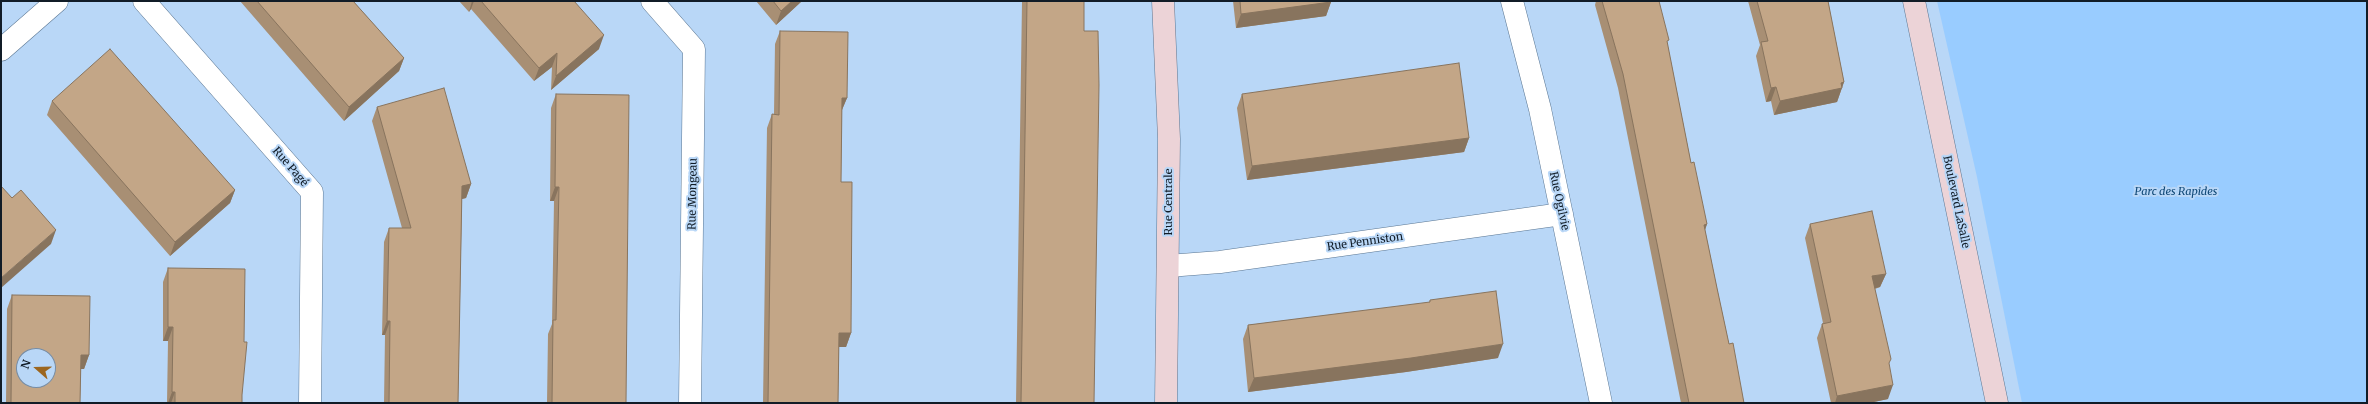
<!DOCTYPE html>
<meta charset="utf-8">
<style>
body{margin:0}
#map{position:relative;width:2368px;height:404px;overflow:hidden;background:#b9d7f7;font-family:Merriweather,serif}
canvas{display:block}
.frame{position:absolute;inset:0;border:2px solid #111c27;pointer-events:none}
.north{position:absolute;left:16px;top:348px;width:40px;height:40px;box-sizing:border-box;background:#b9d7f7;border:1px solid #768ca4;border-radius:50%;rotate:290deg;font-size:11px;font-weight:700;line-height:16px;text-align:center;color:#111c27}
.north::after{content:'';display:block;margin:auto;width:14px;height:18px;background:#9c661f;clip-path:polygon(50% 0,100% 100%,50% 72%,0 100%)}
</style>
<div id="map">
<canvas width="2368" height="404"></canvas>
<div class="frame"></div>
<div class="north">N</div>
</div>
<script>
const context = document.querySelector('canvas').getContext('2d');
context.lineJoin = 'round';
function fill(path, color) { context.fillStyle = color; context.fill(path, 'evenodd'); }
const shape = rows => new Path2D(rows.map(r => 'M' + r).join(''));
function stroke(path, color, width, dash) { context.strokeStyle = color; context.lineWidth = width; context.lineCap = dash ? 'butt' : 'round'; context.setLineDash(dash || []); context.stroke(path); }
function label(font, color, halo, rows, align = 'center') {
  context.font = font + ' Merriweather,serif'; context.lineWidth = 4; context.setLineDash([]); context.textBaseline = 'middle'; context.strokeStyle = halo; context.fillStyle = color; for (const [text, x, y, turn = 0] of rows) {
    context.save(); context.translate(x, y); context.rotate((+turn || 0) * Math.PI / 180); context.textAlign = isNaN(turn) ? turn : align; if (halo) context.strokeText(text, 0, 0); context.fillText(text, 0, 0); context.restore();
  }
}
fill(shape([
 [1937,1,2367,1,2367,403,2022,403,1977,177]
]), '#9cf');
const street = shape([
 [144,1,312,192,310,403],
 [652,1,694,49,690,403],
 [1512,1,1540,109,1601,403],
 [1,50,57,1],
 [1168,266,1220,262,1562,214]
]);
const secondary = shape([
 [1163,1,1169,139,1166,403],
 [1914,1,1997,403]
]);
stroke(street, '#5a7692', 23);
stroke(secondary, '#5a7692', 23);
stroke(street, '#fff', 22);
stroke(secondary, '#ecd3d7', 22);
fill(shape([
 [240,1,353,1,404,58,399,71,344,121],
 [459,1,574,1,599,49,551,90,552,67,534,81,471,9,469,12],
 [756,1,802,1,776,25],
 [988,1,1084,1,1084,31,1094,403,1016,403,1022,2,988,2],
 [1233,1,1340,1,1331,2,1326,16,1236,28],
 [1596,1,1659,1,1691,163,1707,224,1705,230,1717,288,1729,344,1744,403,1681,403,1618,88,1595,5],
 [1748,1,1828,1,1844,82,1837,102,1774,115,1771,101,1766,102,1756,56,1760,45],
 [780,31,847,98,842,110,841,182,851,333,846,347,839,347,838,403,763,403,767,128,772,114,774,114,775,44],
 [556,94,626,403,547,403,548,334,552,324,554,201,550,201,551,108],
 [1242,94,1469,138,1464,152,1247,180,1237,108],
 [52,101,235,190,230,203,170,256,47,115],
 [377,107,471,184,466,198,462,199,458,403,384,403,385,335,382,335,384,242,389,228,402,228,372,121],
 [1810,224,1886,274,1880,287,1875,289,1889,364,1888,399,1869,403,1831,403,1817,338,1822,324,1823,323,1805,238],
 [168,268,242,395,242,403,167,403,168,341,163,341,163,282],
 [12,295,89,355,84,369,81,369,80,403,6,403,7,309],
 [1430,300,1498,358,1406,372,1248,392,1243,339,1248,325,1429,303]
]), '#a88f74');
fill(shape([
 [472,1,474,1,471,9,469,12],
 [792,1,802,1,776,25,781,11],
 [988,1,1022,1,1022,2,988,2],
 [1325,1,1340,1,1331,2,1326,16,1236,28,1241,14],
 [604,35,599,49,551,90,556,76],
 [557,53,552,67,534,81,539,68],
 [404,58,399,71,344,121,349,107],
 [1844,82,1837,102,1774,115,1780,101],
 [1776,87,1771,101,1766,102,1771,88],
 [842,98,847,98,841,112],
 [1469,138,1464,152,1247,180,1252,166],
 [471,184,466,198,457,200,462,186],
 [555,187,559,187,554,201,550,201],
 [235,190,230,203,170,256,175,242],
 [1707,224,1702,238,1704,225],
 [56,230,51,244,1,288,1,278],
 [1886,274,1880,287,1867,290,1872,276],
 [387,321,390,321,385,335,382,335],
 [168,327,173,327,168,341,163,341],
 [839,333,851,333,846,347,834,347],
 [1503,344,1498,358,1406,372,1248,392,1254,378],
 [81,355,89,355,84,369,76,369],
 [1893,385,1888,399,1869,403,1835,403,1837,396],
 [172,392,175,392,171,403,168,403]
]), '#88745e');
const building = shape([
 [257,1,353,1,404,58,349,107,257,1],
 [481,1,574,1,604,35,556,76,557,53,539,68,481,1],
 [773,1,792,1,781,11,773,1],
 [1027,1,1084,1,1084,31,1098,31,1099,85,1094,403,1021,403,1027,1],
 [1240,1,1331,1,1331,2,1241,14,1240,1],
 [1602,1,1659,1,1669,40,1667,41,1691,163,1694,162,1707,224,1704,225,1717,288,1729,344,1733,343,1744,403,1689,403,1623,74,1602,1],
 [1757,1,1828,1,1844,82,1841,83,1842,88,1780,101,1776,87,1771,88,1761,42,1768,41,1757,1],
 [780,31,848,32,847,98,842,98,841,182,852,182,851,333,839,333,838,403,768,403,772,114,779,115,780,31],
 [110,49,235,190,175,242,52,101,110,49],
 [1459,63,1469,138,1252,166,1242,94,1459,63],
 [444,88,471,184,462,186,458,403,389,403,390,321,387,321,389,228,411,228,377,107,444,88],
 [556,94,629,95,626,403,552,403,553,320,556,320,559,187,555,187,556,94],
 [1,186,12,198,21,190,56,230,1,278,1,186],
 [1872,211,1886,274,1872,276,1891,359,1889,363,1893,385,1837,396,1822,324,1831,322,1810,224,1872,211],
 [168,268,245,269,244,342,247,342,242,395,242,403,175,403,175,392,172,392,173,327,168,327,168,268],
 [1496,291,1503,344,1411,358,1254,378,1248,325,1430,302,1430,300,1496,291],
 [12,295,90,296,89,355,81,355,80,403,11,403,12,295],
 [24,356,48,356,48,380,24,380,24,356]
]);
fill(building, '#c3a687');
stroke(building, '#88745e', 1);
label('11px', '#111c27', '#b9d7f7', [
 ["Rue Pagé",290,167,49],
 ["Rue Mongeau",693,194,-89],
 ["Rue Ogilvie",1559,201,78],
 ["Rue Centrale",1169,202,-90],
 ["Boulevard LaSalle",1956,202,78],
 ["Rue Penniston",1365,242,-8]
]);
label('italic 11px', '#0e4776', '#b9d7f7', [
 ["Parc des Rapides",2176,192]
]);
</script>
